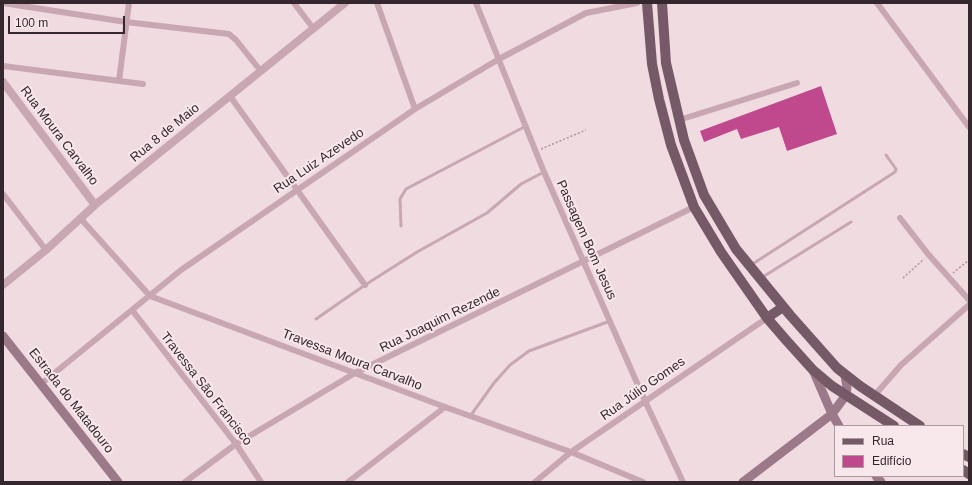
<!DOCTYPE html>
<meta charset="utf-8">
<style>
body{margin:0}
#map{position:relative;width:972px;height:485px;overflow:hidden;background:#f0dbe1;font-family:Helvetica,sans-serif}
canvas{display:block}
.frame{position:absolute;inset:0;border:4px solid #35272e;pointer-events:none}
.legend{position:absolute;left:834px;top:425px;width:130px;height:52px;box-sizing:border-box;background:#f8e7eb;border:1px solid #aa9a9f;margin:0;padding:5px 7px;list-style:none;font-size:12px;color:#35272e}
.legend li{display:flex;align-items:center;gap:8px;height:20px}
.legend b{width:20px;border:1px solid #aa9a9f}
.scale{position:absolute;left:8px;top:16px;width:117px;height:18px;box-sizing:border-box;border:2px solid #35272e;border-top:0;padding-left:5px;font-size:12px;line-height:14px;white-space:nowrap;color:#35272e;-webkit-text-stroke:3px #f8e7eb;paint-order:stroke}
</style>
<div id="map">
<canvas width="972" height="485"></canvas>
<div class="frame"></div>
<ul class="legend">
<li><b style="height:5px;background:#765967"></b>Rua</li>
<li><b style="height:11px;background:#c0498d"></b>Edifício</li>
</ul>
<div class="scale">100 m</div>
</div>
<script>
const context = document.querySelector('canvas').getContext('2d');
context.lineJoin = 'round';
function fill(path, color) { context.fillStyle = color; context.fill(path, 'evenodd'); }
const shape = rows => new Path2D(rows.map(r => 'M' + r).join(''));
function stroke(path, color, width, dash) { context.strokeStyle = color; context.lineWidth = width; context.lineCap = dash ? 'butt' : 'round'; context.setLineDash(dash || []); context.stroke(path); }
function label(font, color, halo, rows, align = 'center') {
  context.font = font + ' Helvetica,sans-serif'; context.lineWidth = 4; context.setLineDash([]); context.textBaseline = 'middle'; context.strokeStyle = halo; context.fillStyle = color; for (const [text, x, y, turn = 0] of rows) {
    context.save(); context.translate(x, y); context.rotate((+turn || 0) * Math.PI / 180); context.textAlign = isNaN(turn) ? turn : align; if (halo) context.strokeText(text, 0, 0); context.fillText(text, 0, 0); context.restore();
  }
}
fill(shape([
 [821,86,837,134,787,151,779,127,741,139,737,129,704,142,700,131]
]), '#c0498d');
stroke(shape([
 [541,149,586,130],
 [953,273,969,260],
 [903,278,924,259]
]), '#b3929e', 1.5, [2, 2]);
stroke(shape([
 [401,226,400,199,406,189,526,126],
 [751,265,895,172,896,169,886,155],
 [761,278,851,222],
 [316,319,365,285,417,252,487,213,521,184,544,172],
 [471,415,494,383,510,365,529,351,610,321]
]), '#c8a7b3', 3);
stroke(shape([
 [3,3,126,22,229,34,236,40,260,70],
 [294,3,313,28],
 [377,3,415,109],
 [476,3,544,172,645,401,683,482],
 [877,3,969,127],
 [3,66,143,84],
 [119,81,129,3],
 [230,96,365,285],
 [679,120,797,83],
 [3,194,46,250],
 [900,218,928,254,969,300],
 [81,219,150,296,445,407,571,452,643,482],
 [132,310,236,444,261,482],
 [41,384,181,270,415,109,499,59,586,13,637,3],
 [874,396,901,365,969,305],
 [185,482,236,444,355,373,694,207],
 [348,482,445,407],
 [535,482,571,452,767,318]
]), '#c8a7b3', 6);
stroke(shape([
 [3,82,95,205],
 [3,285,46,250,95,205,345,3]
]), '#c8a7b3', 8);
stroke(shape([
 [3,336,118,482],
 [813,370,832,414,839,426],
 [876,476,881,482],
 [743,482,832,414,846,395,847,387,845,376]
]), '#9b7988', 9);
stroke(shape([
 [647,3,652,64,659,99,671,145,694,207,721,252,767,318,786,340,813,370,832,386,894,426],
 [662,3,666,63,684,140,704,195,736,249,790,315,837,368,860,386,920,426],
 [767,318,783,307],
 [963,454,969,457],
 [963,470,969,474]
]), '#765967', 10);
label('13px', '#35272e', '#f8e7eb', [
 ["Rua 8 de Maio",165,133,-39],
 ["Rua Moura Carvalho",59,136,53],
 ["Rua Luiz Azevedo",319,161,-34],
 ["Passagem Bom Jesus",586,240,66],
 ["Rua Joaquim Rezende",440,320,-26],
 ["Travessa Moura Carvalho",352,360,21],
 ["Travessa São Francisco",206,389,52],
 ["Rua Júlio Gomes",643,389,-35],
 ["Estrada do Matadouro",71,401,52]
]);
</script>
